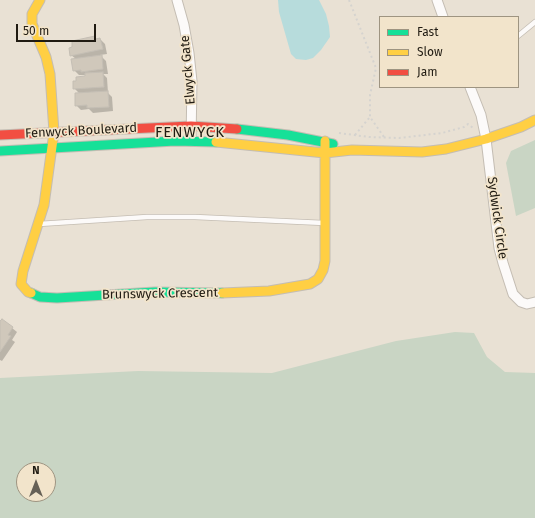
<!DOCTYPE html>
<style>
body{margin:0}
#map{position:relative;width:535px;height:518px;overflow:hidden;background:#e9e1d4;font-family:"Fira Sans",sans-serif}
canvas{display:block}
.legend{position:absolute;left:379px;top:16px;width:140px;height:72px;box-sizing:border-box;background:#f2e4cb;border:1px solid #9e9481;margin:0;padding:5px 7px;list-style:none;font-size:12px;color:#201b12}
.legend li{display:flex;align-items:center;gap:8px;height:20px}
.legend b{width:20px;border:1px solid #9e9481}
.north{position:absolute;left:16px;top:462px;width:40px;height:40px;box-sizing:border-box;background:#f2e4cb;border:1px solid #9e9481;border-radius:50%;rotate:0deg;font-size:11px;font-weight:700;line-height:16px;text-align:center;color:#201b12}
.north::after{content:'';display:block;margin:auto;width:14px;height:18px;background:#666056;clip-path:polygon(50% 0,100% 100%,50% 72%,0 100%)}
.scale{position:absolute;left:16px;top:24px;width:80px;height:18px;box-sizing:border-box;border:2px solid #201b12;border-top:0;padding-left:5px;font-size:12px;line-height:14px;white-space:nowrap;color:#201b12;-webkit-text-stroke:3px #f2e4cb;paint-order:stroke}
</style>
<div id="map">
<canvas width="535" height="518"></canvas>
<ul class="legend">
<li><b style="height:5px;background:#16e098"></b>Fast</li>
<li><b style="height:5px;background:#ffcf43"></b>Slow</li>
<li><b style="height:5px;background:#f24e42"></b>Jam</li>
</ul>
<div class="north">N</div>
<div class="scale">50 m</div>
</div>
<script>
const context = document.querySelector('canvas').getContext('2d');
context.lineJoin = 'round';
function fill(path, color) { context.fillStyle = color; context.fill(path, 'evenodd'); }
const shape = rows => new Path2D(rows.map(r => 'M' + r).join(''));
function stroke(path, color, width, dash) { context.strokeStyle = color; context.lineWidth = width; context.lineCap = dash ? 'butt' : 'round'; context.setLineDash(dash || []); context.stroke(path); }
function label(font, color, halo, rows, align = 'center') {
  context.font = font + ' "Fira Sans",sans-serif'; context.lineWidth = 3.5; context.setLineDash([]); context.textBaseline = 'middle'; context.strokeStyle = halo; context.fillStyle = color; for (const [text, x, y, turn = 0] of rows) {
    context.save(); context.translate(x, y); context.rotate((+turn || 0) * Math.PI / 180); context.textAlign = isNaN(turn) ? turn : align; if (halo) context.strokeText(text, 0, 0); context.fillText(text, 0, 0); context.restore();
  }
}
fill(shape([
 [535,140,535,208,516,216,506,163,511,151],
 [455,332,474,333,487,357,505,372,535,373,535,518,0,518,0,378,138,371,272,373,396,341],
 [24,470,48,470,48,494,24,494]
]), '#c9d5c4');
fill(shape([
 [278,0,319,0,326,14,329,26,330,37,321,50,313,58,306,60,296,59,291,54,279,12]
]), '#b7dcdc');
fill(shape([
 [95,37,97,40,100,39,105,44,107,54,100,55,106,61,108,74,103,74,107,78,108,93,112,97,113,111,93,113,89,109,81,110,76,105,80,94,74,88,86,77,85,75,79,75,74,70,76,59,71,55],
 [0,320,12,328,17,332,12,340,15,342,2,361,0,360]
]), '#0003');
const building = shape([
 [95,36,96,39,100,38,103,49,70,56,69,48,72,47,72,41,95,36],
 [102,55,103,69,81,72,81,70,73,71,71,59,102,55],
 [103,72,104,87,73,89,73,81,76,81,76,77,85,76,85,73,103,72],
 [108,91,109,107,87,108,87,105,75,106,75,93,108,91],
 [2,319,13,327,8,335,11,336,0,352,0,321,2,319]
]);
fill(building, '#d0c8bb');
stroke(building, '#c4beb4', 1);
const lane = shape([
 [518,36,535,22],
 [39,224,147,217,195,217,324,223]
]);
const street = shape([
 [177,0,184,25,189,53,192,81,191,141],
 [437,0,443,17],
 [470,87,481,115,486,139,499,248,503,263,513,294,521,302,527,304,535,302]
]);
const fast = shape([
 [237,129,288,135,333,144],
 [0,151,175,141,216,142],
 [31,293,40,297,57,298,155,292,222,293]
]);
const slow = shape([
 [216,142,325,153,352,150,422,152,446,149,486,139,521,127,535,120],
 [31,293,28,292,21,284,23,271,44,205,54,132,50,74,46,57,32,24,32,14,40,0],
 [222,293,269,291,310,284,318,279,323,270,325,261,325,141]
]);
const jam = shape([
 [0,135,191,126,237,129]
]);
stroke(lane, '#c4bdb3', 6);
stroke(street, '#c4bdb3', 11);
stroke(fast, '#c4bdb3', 11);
stroke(slow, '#c4bdb3', 11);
stroke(jam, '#c4bdb3', 11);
stroke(shape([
 [349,0,376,68,370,95,370,117,384,137],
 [339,133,369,137,399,138,442,133,464,127,468,124,473,128,475,127],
 [355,135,370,117]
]), '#d5d3cf', 2, [2, 3]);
stroke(lane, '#fcfaf9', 4.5);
stroke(street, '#fcfaf9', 9);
stroke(fast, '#16e098', 9);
stroke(slow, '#ffcf43', 9);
stroke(jam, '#f24e42', 9);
label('13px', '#201b12', '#f2e4cb', [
 ["Elwyck Gate",188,70,-95],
 ["Fenwyck Boulevard",81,131,-3],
 ["Sydwick Circle",497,218,82],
 ["Brunswyck Crescent",160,294,-1]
]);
context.letterSpacing = '1px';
label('15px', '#201b12', '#f2e4cb', [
 ["FENWYCK",190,133]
]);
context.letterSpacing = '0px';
</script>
